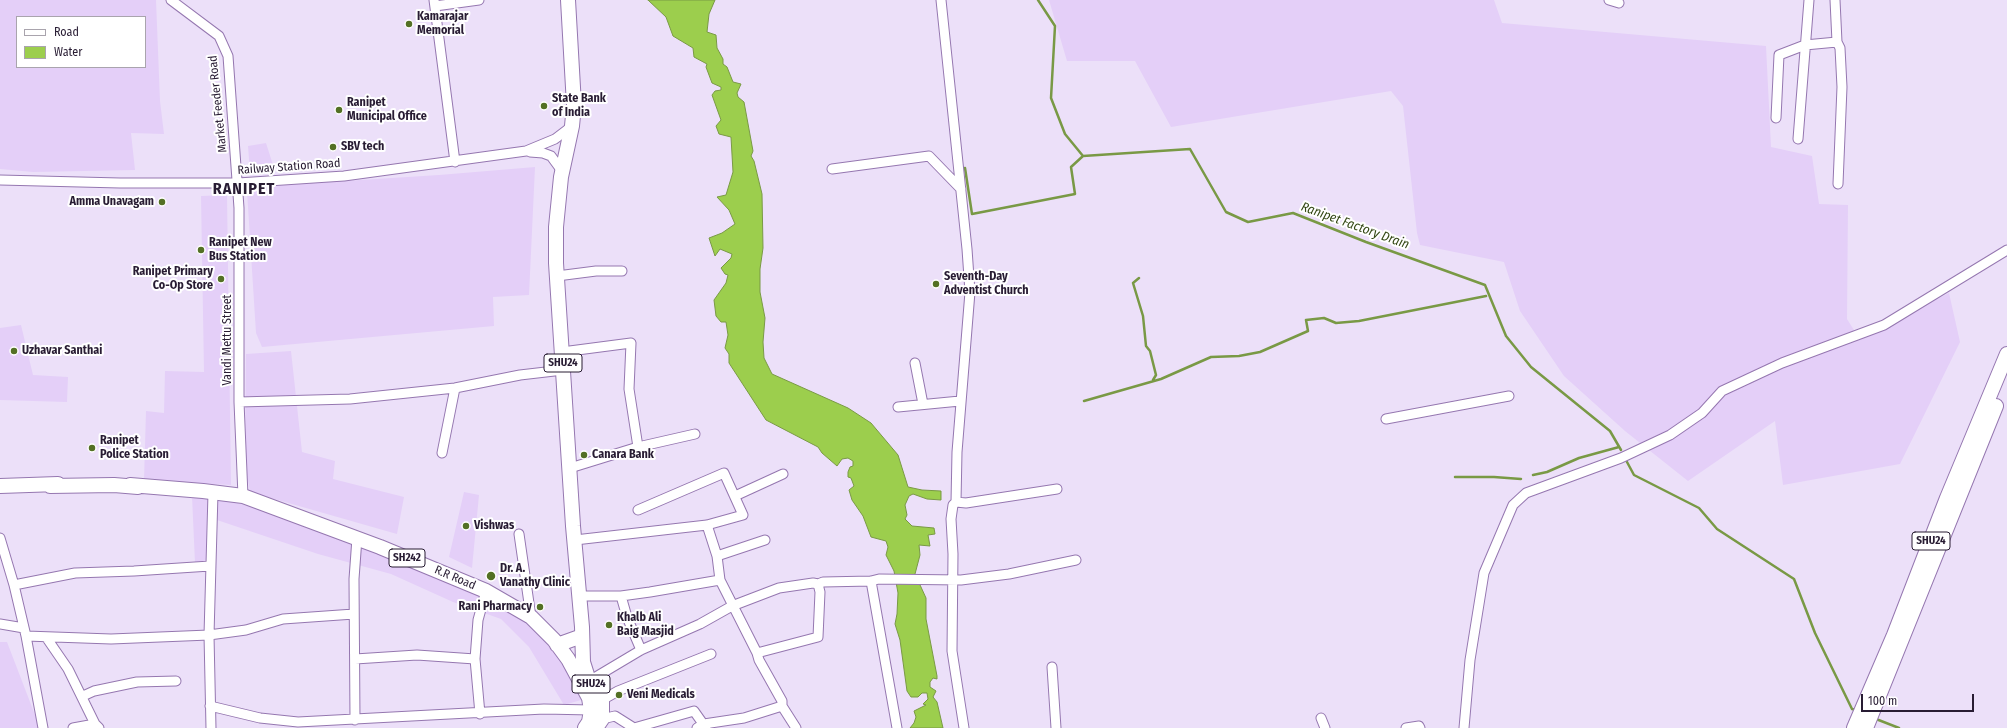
<!DOCTYPE html>
<style>
body{margin:0}
#map{position:relative;width:2007px;height:728px;overflow:hidden;background:#ece0f9;font-family:"Fira Sans Condensed",sans-serif}
canvas{display:block}
.legend{position:absolute;left:16px;top:16px;width:130px;height:52px;box-sizing:border-box;background:#fff;border:1px solid #a9a4ad;margin:0;padding:5px 7px;list-style:none;font-size:12px;color:#281c33}
.legend li{display:flex;align-items:center;gap:8px;height:20px}
.legend b{width:20px;border:1px solid #a9a4ad}
.scale{position:absolute;left:1861px;top:694px;width:113px;height:18px;box-sizing:border-box;border:2px solid #281c33;border-top:0;padding-left:5px;font-size:12px;line-height:14px;white-space:nowrap;color:#281c33;-webkit-text-stroke:3px #fff;paint-order:stroke}
</style>
<div id="map">
<canvas width="2007" height="728"></canvas>
<ul class="legend">
<li><b style="height:5px;background:#fff"></b>Road</li>
<li><b style="height:11px;background:#9cce4d"></b>Water</li>
</ul>
<div class="scale">100 m</div>
</div>
<script>
const context = document.querySelector('canvas').getContext('2d');
context.lineJoin = 'round';
function fill(path, color) { context.fillStyle = color; context.fill(path, 'evenodd'); }
const shape = rows => new Path2D(rows.map(r => 'M' + r).join(''));
function stroke(path, color, width, dash) { context.strokeStyle = color; context.lineWidth = width; context.lineCap = dash ? 'butt' : 'round'; context.setLineDash(dash || []); context.stroke(path); }
function label(font, color, halo, rows, align = 'center') {
  context.font = font + ' "Fira Sans Condensed",sans-serif'; context.lineWidth = 4; context.setLineDash([]); context.textBaseline = 'middle'; context.strokeStyle = halo; context.fillStyle = color; for (const [text, x, y, turn = 0] of rows) {
    context.save(); context.translate(x, y); context.rotate((+turn || 0) * Math.PI / 180); context.textAlign = isNaN(turn) ? turn : align; if (halo) context.strokeText(text, 0, 0); context.fillText(text, 0, 0); context.restore();
  }
}
fill(shape([
 [0,0,156,0,160,101,164,134,131,133,135,170,33,172,0,169],
 [17,17,145,17,145,67,17,67],
 [1049,0,1494,0,1502,23,1766,46,1771,147,1812,156,1819,204,1848,205,1847,319,1859,338,1949,293,1960,342,1900,464,1783,485,1775,421,1688,481,1625,431,1564,376,1520,311,1504,262,1420,245,1417,233,1403,106,1391,91,1171,127,1135,61,1067,61],
 [266,143,274,168,250,172,248,146],
 [535,167,529,295,493,297,494,326,262,347,256,333,247,191,255,188,297,184,439,175],
 [227,195,231,485,144,480,146,411,164,413,165,371,204,372,201,196],
 [21,325,33,375,68,377,67,402,0,400,0,328],
 [291,351,302,452,335,461,333,479,404,497,397,534,250,492,245,464,246,354],
 [464,492,479,495,472,568,449,557],
 [192,496,210,497,206,562,195,563],
 [217,497,292,519,383,551,519,614,554,645,581,700,564,705,529,647,501,619,453,602,391,574,318,554,217,520],
 [0,642,7,642,40,728,0,728]
]), '#e4cff8');
const water = shape([
 [648,0,715,0,709,14,707,32,716,35,717,48,723,59,723,64,727,67,733,82,741,84,737,93,738,97,744,102,753,151,751,156,754,161,762,194,763,248,760,269,760,292,765,318,763,342,764,358,772,374,848,408,871,423,898,455,908,487,922,490,941,491,941,500,927,499,913,494,909,496,905,505,907,515,905,519,912,526,934,528,935,534,928,535,930,546,919,545,920,555,915,574,926,598,926,619,937,676,937,679,933,678,930,682,930,687,936,691,933,697,937,702,943,728,910,728,914,723,916,717,914,711,926,705,923,704,928,699,927,693,922,693,918,697,911,697,907,691,900,640,895,624,897,614,898,593,894,571,886,555,888,547,886,541,871,537,863,516,852,500,849,490,854,486,851,478,848,477,848,472,850,467,853,466,853,461,848,458,842,459,837,466,822,453,818,447,766,420,729,363,729,354,725,348,728,335,726,322,721,322,716,316,714,300,726,283,728,275,725,274,721,268,731,258,732,254,720,249,715,256,709,238,722,233,735,224,729,210,717,197,726,195,733,172,731,137,719,134,716,126,721,120,712,95,715,91,721,90,721,87,712,83,706,67,707,64,694,57,693,48,673,36,666,17,648,0]
]);
fill(water, '#9cce4d');
stroke(water, '#799945', 1);
stroke(shape([
 [1038,0,1055,26,1051,98,1065,134,1083,156,1190,149,1226,212,1248,222,1293,213,1366,242,1485,285,1506,336,1531,367,1610,431,1621,450],
 [965,168,972,214,1075,194,1071,167,1083,156],
 [1139,278,1133,283,1143,316,1146,346,1150,351,1156,375,1153,380],
 [1084,401,1161,379,1211,357,1239,356,1260,352,1308,331,1306,320,1324,318,1336,323,1359,321,1486,296],
 [1627,462,1634,475,1699,508,1717,529,1794,579,1815,633,1852,709,1856,710],
 [1533,475,1547,472,1579,458,1619,447],
 [1455,477,1494,477,1521,479],
 [1876,719,1899,728]
]), '#799945', 2.5);
const street = shape([
 [171,0,219,36,228,56,239,208,239,402,243,496],
 [434,0,455,162],
 [941,0,967,249,970,292,957,452,956,502,953,505,951,519,953,554,952,651,964,728],
 [1609,0,1619,3],
 [1835,0,1837,42,1840,48,1842,87,1838,184],
 [435,6,479,0],
 [1776,118,1779,55,1805,45,1837,42],
 [1798,139,1809,0],
 [530,152,543,153,551,156,562,171],
 [832,169,929,156,961,189],
 [0,180,120,183,238,183,344,176,526,151,555,139,572,126],
 [557,276,596,271,622,271],
 [562,352,631,343,629,389,638,447],
 [915,363,923,404],
 [239,402,350,399,455,388,520,375,563,370],
 [898,407,960,401],
 [1386,419,1509,396],
 [442,453,455,388],
 [570,468,638,447,695,434],
 [735,496,783,474],
 [956,502,966,503,1057,489],
 [707,525,717,556,720,580,757,653,759,660,782,701,782,706,796,728],
 [519,534,531,617],
 [0,538,14,585,26,636,43,728],
 [575,540,707,525,743,515,724,473,638,510],
 [717,556,765,540],
 [871,581,897,728],
 [14,585,75,573,134,571,210,566],
 [579,596,621,596,650,592,720,580],
 [621,596,627,617,641,650],
 [0,624,24,628],
 [26,636,111,639,209,635,246,630,283,619,354,614],
 [46,637,68,669,95,724,99,728],
 [757,653,818,637,820,592,818,584,823,582,871,581,879,579,961,580,1009,574,1076,560],
 [355,659,417,655,475,659],
 [1052,667,1056,728],
 [589,681,641,650,700,624,732,606,779,588,813,583,818,584],
 [83,696,94,691,137,682,176,681],
 [602,700,618,691,711,654],
 [210,706,260,718,298,722,544,709,591,710],
 [480,714,475,659,478,620,486,591],
 [1321,718,1325,728],
 [602,719,615,716,634,728],
 [355,720,354,579,357,538],
 [73,728,95,724],
 [211,728,209,635,213,493],
 [634,728,694,711,706,728],
 [697,728,704,724,744,718,782,706],
 [1406,728,1419,726,1420,728],
 [1464,728,1470,660,1484,573,1513,505,1526,493,1621,458,1670,435,1702,413,1722,391,1782,363,1884,325,2007,250]
]);
const primary = shape([
 [568,0,574,105,572,126,561,177,556,227,556,263,573,526,582,627,583,662,589,681,602,700,602,719,596,728],
 [130,485,203,491,243,496,380,547,486,591,531,617,554,640,568,659,589,698,591,710,589,722,585,728],
 [0,486,58,484],
 [50,486,114,485,138,487],
 [557,645,582,636],
 [1854,728,1894,635,1947,498,2007,354],
 [1866,728,1996,406]
]);
stroke(street, '#9577b0', 11);
stroke(primary, '#9577b0', 16);
stroke(street, '#fff', 9);
stroke(primary, '#fff', 14);
for (const [x, y, r, color] of [
 [409,24,4,"#537024"],
 [544,106,4,"#537024"],
 [339,110,4,"#537024"],
 [333,147,4,"#537024"],
 [162,202,4,"#537024"],
 [201,250,4,"#537024"],
 [221,279,4,"#537024"],
 [936,284,4,"#537024"],
 [14,351,4,"#537024"],
 [92,448,4,"#537024"],
 [584,455,4,"#537024"],
 [466,526,4,"#537024"],
 [491,576,5,"#537024"],
 [540,607,4,"#537024"],
 [609,625,4,"#537024"],
 [619,695,4,"#537024"]
]) { const dot = new Path2D(); dot.arc(x, y, r, 0, 2 * Math.PI); context.fillStyle = color; context.fill(dot); stroke(dot, '#fff', 1.5); }
for (const [x, y, w] of [
 [563,363,38],
 [1931,541,38],
 [407,558,36],
 [591,684,38]
]) { const box = new Path2D(); box.roundRect(x - w / 2, y - 9, w, 18, 3); context.fillStyle = '#fff'; context.fill(box); stroke(box, '#281c33', 1); }
label('bold 11px', '#281c33', null, [
 ["SHU24",563,363],
 ["SHU24",1931,541],
 ["SH242",407,558],
 ["SHU24",591,684]
]);
label('bold 12px', '#281c33', '#fff', [
 ["Kamarajar",417,17],
 ["Memorial",417,31],
 ["State Bank",552,99],
 ["of India",552,113],
 ["Ranipet",347,103],
 ["Municipal Office",347,117],
 ["SBV tech",341,147],
 ["Amma Unavagam",154,202,"right"],
 ["Ranipet New",209,243],
 ["Bus Station",209,257],
 ["Ranipet Primary",213,272,"right"],
 ["Co-Op Store",213,286,"right"],
 ["Seventh-Day",944,277],
 ["Adventist Church",944,291],
 ["Uzhavar Santhai",22,351],
 ["Ranipet",100,441],
 ["Police Station",100,455],
 ["Canara Bank",592,455],
 ["Vishwas",474,526],
 ["Dr. A.",500,569],
 ["Vanathy Clinic",500,583],
 ["Rani Pharmacy",532,607,"right"],
 ["Khalb Ali",617,618],
 ["Baig Masjid",617,632],
 ["Veni Medicals",627,695]
], 'left');
label('12px', '#281c33', '#fff', [
 ["Market Feeder Road",218,104,-96],
 ["Railway Station Road",289,167,-4],
 ["Vandi Mettu Street",228,340,-90],
 ["R.R Road",455,578,23]
]);
label('italic 13px', '#334714', '#fff', [
 ["Ranipet Factory Drain",1355,226,20]
]);
context.letterSpacing = '1px';
label('bold 16px', '#281c33', '#fff', [
 ["RANIPET",244,190]
]);
context.letterSpacing = '0px';
</script>
